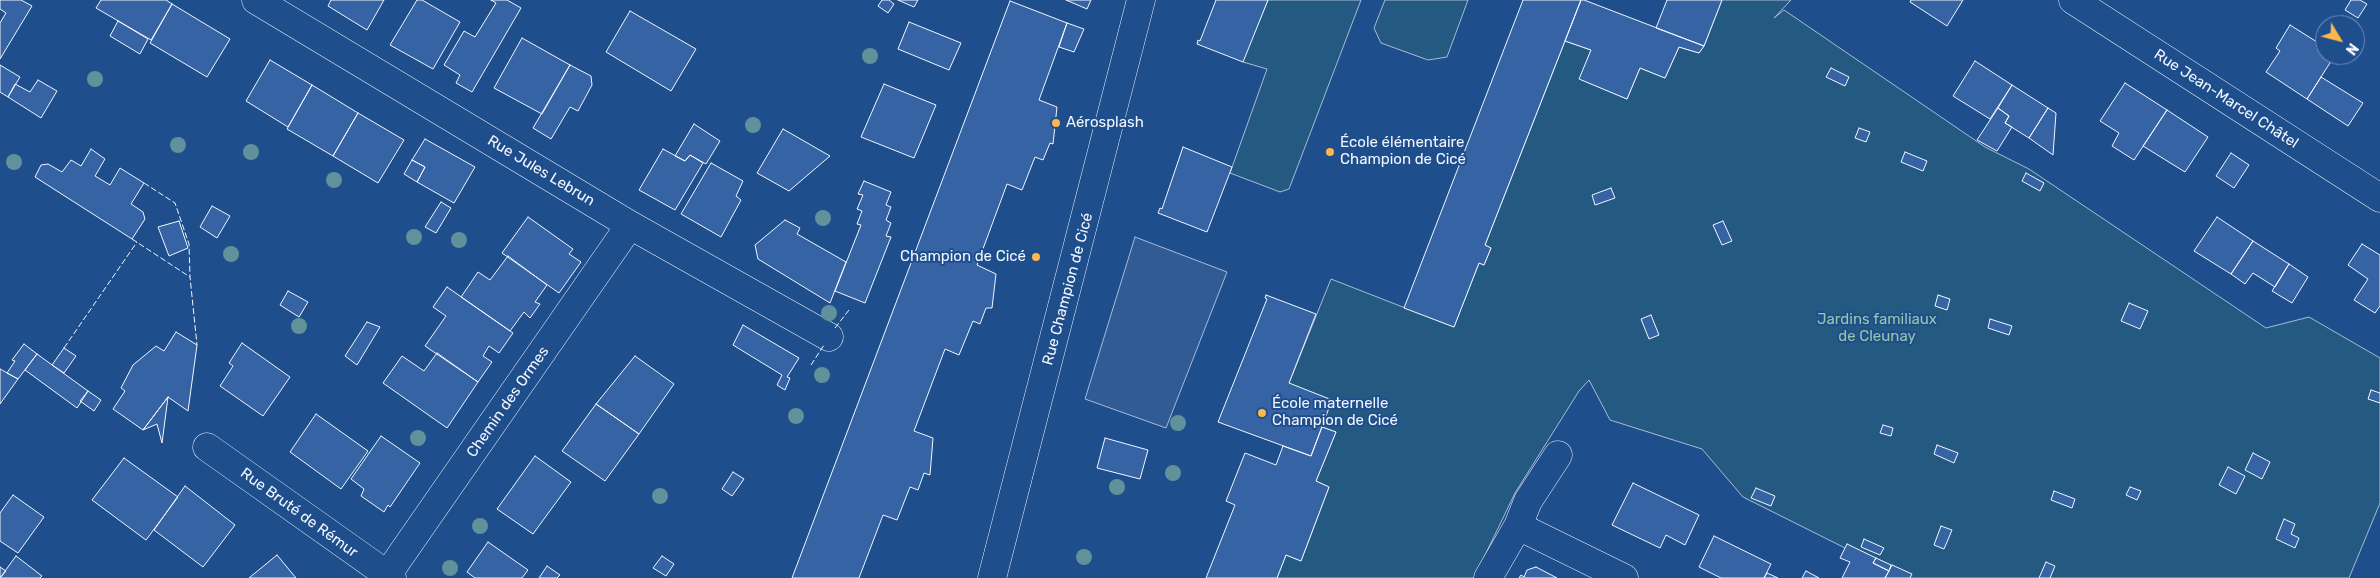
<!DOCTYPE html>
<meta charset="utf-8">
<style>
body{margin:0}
#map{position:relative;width:2380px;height:578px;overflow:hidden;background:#1f4e8c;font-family:Rubik,sans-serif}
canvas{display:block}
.north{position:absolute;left:2315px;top:15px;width:50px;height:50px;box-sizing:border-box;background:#1f4e8c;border:1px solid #7391ba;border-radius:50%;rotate:127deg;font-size:14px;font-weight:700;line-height:20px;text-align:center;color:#f2f6ff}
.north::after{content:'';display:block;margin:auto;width:18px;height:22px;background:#ffb74d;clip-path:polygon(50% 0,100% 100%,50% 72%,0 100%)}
</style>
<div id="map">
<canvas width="2380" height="578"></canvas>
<div class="north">N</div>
</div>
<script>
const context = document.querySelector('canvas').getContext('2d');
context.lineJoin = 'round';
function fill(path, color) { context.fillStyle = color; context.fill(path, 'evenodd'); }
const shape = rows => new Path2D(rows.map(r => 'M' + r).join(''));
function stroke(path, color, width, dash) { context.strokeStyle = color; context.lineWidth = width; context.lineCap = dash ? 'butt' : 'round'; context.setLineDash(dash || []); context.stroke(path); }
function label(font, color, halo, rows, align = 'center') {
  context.font = font + ' Rubik,sans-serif'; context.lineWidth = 4; context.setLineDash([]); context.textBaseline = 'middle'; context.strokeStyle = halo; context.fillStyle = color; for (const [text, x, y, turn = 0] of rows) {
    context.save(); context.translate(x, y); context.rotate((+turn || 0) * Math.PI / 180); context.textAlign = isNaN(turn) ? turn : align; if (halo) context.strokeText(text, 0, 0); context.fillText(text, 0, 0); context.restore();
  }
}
const green = shape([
 [1268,0,1361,0,1289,189,1280,192,1230,173,1267,69,1243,62,1243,59,1268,0],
 [1385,0,1468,0,1447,57,1428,60,1381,43,1374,28,1385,0],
 [1722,0,1791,0,1774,18,1784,10,1985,147,2029,169,2266,328,2309,317,2380,358,2380,503,2349,578,1905,578,1743,497,1702,449,1610,420,1589,380,1579,391,1515,493,1474,578,1277,578,1286,555,1301,561,1329,487,1316,481,1336,432,1322,427,1289,383,1331,279,1454,327,1479,263,1484,265,1491,248,1485,245,1565,41,1591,50,1580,79,1627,99,1640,68,1665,78,1679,47,1699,53,1704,46,1722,0]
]);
fill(green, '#245a82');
stroke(green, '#a8bbd7', 1);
const parking = shape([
 [1135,237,1227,272,1166,428,1085,399,1135,237]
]);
fill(parking, '#305b95');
stroke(parking, '#a8bbd7', 1);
const building = shape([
 [0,0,21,0,32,6,0,59,0,23,6,13,0,9,0,0],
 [101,0,166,0,172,4,151,40,96,8,101,0],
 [331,0,384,0,367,30,328,6,331,0],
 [417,0,422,0,460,22,433,69,390,45,417,0],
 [491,0,507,0,521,8,472,92,456,83,460,75,444,65,464,31,475,37,496,3,491,0],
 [882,0,889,0,894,4,888,13,878,6,882,0],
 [898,0,918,0,914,7,898,0],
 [1066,0,1091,0,1087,9,1066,0],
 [1216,0,1268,0,1243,62,1197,44,1198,40,1200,41,1216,0],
 [1523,0,1581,0,1485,245,1491,248,1484,265,1479,263,1454,327,1404,308,1523,0],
 [1581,0,1584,0,1704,46,1699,53,1679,47,1665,78,1640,68,1627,99,1579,79,1591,50,1565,41,1581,0],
 [1667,0,1722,0,1704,46,1656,28,1667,0],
 [1911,0,1963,0,1947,26,1910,2,1911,0],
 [2351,0,2360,0,2367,4,2358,18,2345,10,2351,0],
 [1010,1,1067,23,1039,100,1057,107,1053,144,1050,143,1043,160,1035,157,1022,190,1007,184,977,265,996,274,992,308,986,308,980,324,973,321,959,355,945,349,914,431,933,438,930,475,924,473,918,490,910,487,897,520,883,515,859,578,792,578,1010,1],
 [172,4,230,39,207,77,150,43,172,4],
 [630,11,696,49,671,91,606,52,630,11],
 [118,21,148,39,140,54,110,36,118,21],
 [909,22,961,43,949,70,898,49,909,22],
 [1067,23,1084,29,1074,52,1059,47,1067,23],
 [2290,25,2325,47,2325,55,2335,55,2307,99,2266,72,2280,51,2276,48,2290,25],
 [522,38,570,65,542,114,494,88,522,38],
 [270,60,312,85,288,127,246,101,270,60],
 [1975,61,2012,85,1990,119,1953,96,1975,61],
 [0,65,20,77,8,97,0,92,0,65],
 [570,65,591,76,592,85,578,111,570,107,551,139,533,128,570,65],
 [1831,68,1849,77,1845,86,1826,77,1831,68],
 [2321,77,2363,103,2348,126,2307,99,2321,77],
 [38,80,57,91,41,118,8,97,15,84,30,92,38,80],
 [2125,83,2167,110,2134,160,2112,146,2119,133,2100,121,2125,83],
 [884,84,936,105,914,158,861,137,884,84],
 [312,85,358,113,333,156,287,129,312,85],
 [2012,85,2048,108,2029,138,2005,123,2009,116,1998,108,2012,85],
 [1998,108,2009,116,2005,123,2012,127,1997,151,1977,140,1998,108],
 [2048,108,2056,113,2053,155,2029,138,2048,108],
 [2167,110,2208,137,2185,172,2143,146,2167,110],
 [358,113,404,140,378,183,333,156,358,113],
 [694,124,720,141,706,164,690,155,685,161,675,156,694,124],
 [1859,128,1870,132,1866,142,1855,138,1859,128],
 [783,129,830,156,789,191,757,173,783,129],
 [425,139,475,167,454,203,417,182,425,167,412,160,425,139],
 [1183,147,1232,167,1207,232,1158,213,1160,208,1162,209,1183,147],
 [91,149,105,159,95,176,110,185,120,168,144,183,131,204,143,212,145,219,132,239,35,177,41,165,48,164,62,172,71,160,81,166,91,149],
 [663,149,685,161,690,155,703,163,675,210,639,190,663,149],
 [1905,152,1927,161,1923,171,1901,162,1905,152],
 [2231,153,2249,165,2234,188,2216,176,2231,153],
 [412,160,425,167,417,182,404,174,412,160],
 [711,163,743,181,736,196,741,200,721,237,681,214,711,163],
 [2026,173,2044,183,2040,191,2022,181,2026,173],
 [864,181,891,192,886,205,891,207,886,220,891,223,886,236,891,237,865,303,835,291,861,225,857,224,862,211,857,209,863,195,858,194,864,181],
 [1611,188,1615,198,1595,205,1592,195,1611,188],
 [441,202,451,208,436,233,425,227,441,202],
 [212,206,230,216,217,238,200,227,212,206],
 [528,217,573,249,569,254,581,262,559,293,502,253,528,217],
 [2217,217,2253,241,2231,274,2194,251,2217,217],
 [785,220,800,228,797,234,846,262,830,303,758,259,755,245,785,220],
 [179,221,188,248,169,256,158,227,179,221],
 [1723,221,1732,241,1722,245,1713,225,1723,221],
 [2253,241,2289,264,2275,287,2253,273,2245,284,2231,274,2253,241],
 [2362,244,2380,255,2380,306,2375,313,2354,300,2368,279,2348,265,2362,244],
 [508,256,547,285,535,302,540,304,530,318,524,312,510,331,461,297,478,272,490,280,508,256],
 [2289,264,2308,277,2292,303,2272,291,2289,264],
 [447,287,513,333,499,353,489,346,483,356,492,362,478,382,425,346,446,316,433,307,447,287],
 [288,291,308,302,299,317,280,305,288,291],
 [1266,295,1316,314,1289,383,1332,400,1311,456,1218,422,1267,299,1265,298,1266,295],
 [1938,295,1950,299,1947,310,1935,306,1938,295],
 [2129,303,2148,311,2140,329,2121,321,2129,303],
 [1651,315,1659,335,1649,339,1641,319,1651,315],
 [1990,319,2012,326,2009,335,1988,328,1990,319],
 [367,322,380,327,357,365,345,356,367,322],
 [743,325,799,358,787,377,790,378,785,390,777,385,782,375,733,345,743,325],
 [176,332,197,345,188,411,168,397,143,430,113,409,125,391,121,388,133,365,156,346,164,351,176,332],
 [242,343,290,377,263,416,220,386,233,366,229,363,242,343],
 [24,344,37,354,18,379,7,373,15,361,12,360,24,344],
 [64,348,76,356,64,373,52,365,64,348],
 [437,353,478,382,447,428,383,383,402,356,424,371,437,353],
 [37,354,88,391,77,408,25,370,37,354],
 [635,356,674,384,639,434,596,404,635,356],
 [0,369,18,379,0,404,0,369],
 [2371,390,2380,393,2380,403,2368,399,2371,390],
 [88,391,101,400,94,411,80,401,88,391],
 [168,397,162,443,157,424,143,430,168,397],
 [596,404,639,434,605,481,562,451,596,404],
 [316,414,368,451,341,489,290,452,316,414],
 [1883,425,1893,428,1891,436,1880,433,1883,425],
 [1322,427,1336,432,1316,481,1329,487,1301,561,1286,555,1277,578,1206,578,1235,505,1226,501,1245,453,1276,465,1283,446,1311,456,1322,427],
 [381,436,420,463,390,507,388,505,384,512,361,496,364,489,351,479,381,436],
 [1105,438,1148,450,1140,479,1097,468,1105,438],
 [1937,445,1958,453,1954,463,1934,454,1937,445],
 [2253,453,2270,462,2262,479,2245,470,2253,453],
 [535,456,571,482,533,534,497,509,535,456],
 [124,458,178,497,146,540,92,500,124,458],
 [2228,467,2245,476,2236,494,2219,485,2228,467],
 [733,472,744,479,732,496,722,489,733,472],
 [1633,483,1699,515,1685,545,1666,535,1660,548,1612,525,1633,483],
 [185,486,235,525,203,567,154,530,185,486],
 [2130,487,2141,491,2137,500,2126,495,2130,487],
 [1756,488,1775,496,1771,506,1751,498,1756,488],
 [2054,491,2075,499,2072,508,2051,500,2054,491],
 [13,495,44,517,18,553,0,541,0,513,13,495],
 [2284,519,2295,524,2291,534,2299,538,2295,548,2276,539,2284,519],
 [1941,526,1952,530,1944,549,1934,545,1941,526],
 [1714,536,1771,564,1764,578,1721,578,1699,567,1714,536],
 [1864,539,1884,548,1880,555,1861,547,1864,539],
 [488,542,528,570,522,578,475,578,467,572,488,542],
 [1847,544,1876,558,1873,563,1889,571,1885,578,1842,578,1850,562,1840,558,1847,544],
 [277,555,296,578,249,578,277,555],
 [16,556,42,576,40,578,0,578,16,556],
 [662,556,674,564,666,576,653,568,662,556],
 [1876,558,1891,565,1889,571,1873,563,1876,558],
 [2046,562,2055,566,2050,578,2039,578,2046,562],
 [1892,565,1912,574,1910,578,1885,578,1892,565],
 [547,566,560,575,557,578,539,578,547,566],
 [0,567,6,571,0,578,0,567],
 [1536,567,1557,578,1519,578,1521,575,1524,577,1527,570,1536,567],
 [1806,571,1819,578,1802,578,1806,571],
 [1767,573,1778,578,1764,578,1767,573]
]);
fill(building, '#3563a3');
stroke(building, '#f2f6ff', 1);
const street = shape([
 [256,0,630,225,829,337],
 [2073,0,2380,198],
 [207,447,392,578],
 [1518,526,1624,578],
 [385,578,630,225],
 [992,578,1141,0],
 [1488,578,1518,526,1528,501,1558,455]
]);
stroke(street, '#f2f6ff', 29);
stroke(street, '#1f4e8c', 28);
stroke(shape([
 [144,183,175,203,189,244,190,277,197,345],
 [132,239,190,277],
 [835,328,849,310],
 [64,348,137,242],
 [811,365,824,345]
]), '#f2f6ff', 1, [6, 2.5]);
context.fillStyle = '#61919a';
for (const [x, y] of [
 [870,56],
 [95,79],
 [753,125],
 [178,145],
 [251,152],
 [14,162],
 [334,180],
 [823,218],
 [414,237],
 [459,240],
 [231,254],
 [829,313],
 [299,326],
 [822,375],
 [796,416],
 [1178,423],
 [418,438],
 [1173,473],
 [1117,487],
 [660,496],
 [480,526],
 [1084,557],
 [450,568]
]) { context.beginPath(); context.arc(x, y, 8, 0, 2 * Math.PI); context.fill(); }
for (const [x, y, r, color] of [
 [1056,123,5,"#ffb74d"],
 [1330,152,5,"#ffb74d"],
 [1036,257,5,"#ffb74d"],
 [1262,413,5,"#ffb74d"]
]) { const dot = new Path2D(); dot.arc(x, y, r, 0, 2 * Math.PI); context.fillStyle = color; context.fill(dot); stroke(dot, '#1f4e8c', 2); }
label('15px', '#f2f6ff', '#1f4e8c', [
 ["Rue Jean-Marcel Châtel",2226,99,33],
 ["Rue Jules Lebrun",541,171,31],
 ["Rue Champion de Cicé",1068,289,-75],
 ["Chemin des Ormes",508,402,-55],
 ["Rue Bruté de Rémur",299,513,36]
]);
label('15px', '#f2f6ff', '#1f4e8c', [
 ["Aérosplash",1066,123],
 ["École élémentaire",1340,143],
 ["Champion de Cicé",1340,160],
 ["Champion de Cicé",1026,257,"right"],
 ["École maternelle",1272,404],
 ["Champion de Cicé",1272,421]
], 'left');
label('15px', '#97c8a6', '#1f4e8c', [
 ["Jardins familiaux",1877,320],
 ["de Cleunay",1877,337]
]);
</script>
